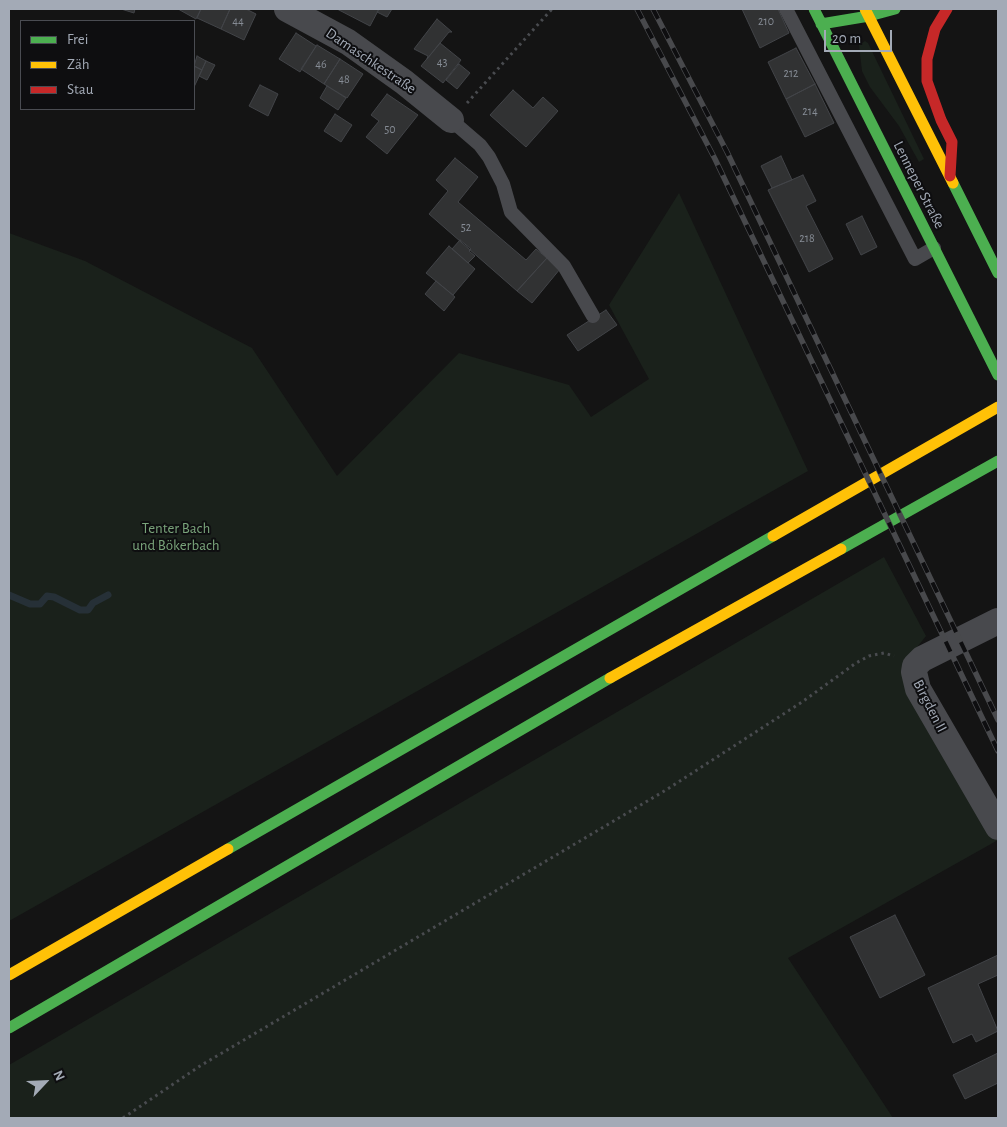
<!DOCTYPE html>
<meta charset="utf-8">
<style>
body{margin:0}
#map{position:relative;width:1007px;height:1127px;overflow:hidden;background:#141414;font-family:"Alegreya Sans",sans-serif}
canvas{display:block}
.frame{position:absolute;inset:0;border:10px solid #a3aab6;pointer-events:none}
.legend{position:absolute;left:20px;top:20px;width:175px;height:90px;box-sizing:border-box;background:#0e0e10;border:1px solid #4a4c52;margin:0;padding:6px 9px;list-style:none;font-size:15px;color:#a3aab6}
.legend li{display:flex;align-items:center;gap:10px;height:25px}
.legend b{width:25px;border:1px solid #4a4c52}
.north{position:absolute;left:20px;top:1057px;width:50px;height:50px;-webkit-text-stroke:4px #0e0e10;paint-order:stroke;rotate:65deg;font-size:14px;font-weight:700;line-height:20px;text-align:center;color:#a3aab6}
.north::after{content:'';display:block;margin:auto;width:18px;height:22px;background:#a3aab6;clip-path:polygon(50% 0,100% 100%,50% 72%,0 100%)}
.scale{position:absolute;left:824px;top:30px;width:68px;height:22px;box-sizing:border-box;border:2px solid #a3aab6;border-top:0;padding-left:6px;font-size:15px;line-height:18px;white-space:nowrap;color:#a3aab6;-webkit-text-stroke:4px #0e0e10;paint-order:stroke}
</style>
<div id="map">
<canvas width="1007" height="1127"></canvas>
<div class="frame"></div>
<ul class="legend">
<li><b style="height:6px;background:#4caf50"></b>Frei</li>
<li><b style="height:6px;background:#ffc107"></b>Zäh</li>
<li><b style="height:6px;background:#c62828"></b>Stau</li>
</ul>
<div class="north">N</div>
<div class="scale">20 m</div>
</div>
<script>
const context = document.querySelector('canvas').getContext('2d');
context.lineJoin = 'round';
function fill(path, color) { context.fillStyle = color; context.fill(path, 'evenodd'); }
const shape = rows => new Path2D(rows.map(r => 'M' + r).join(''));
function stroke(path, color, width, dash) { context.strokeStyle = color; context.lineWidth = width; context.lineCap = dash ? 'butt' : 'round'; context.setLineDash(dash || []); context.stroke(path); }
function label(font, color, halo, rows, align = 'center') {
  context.font = font + ' "Alegreya Sans",sans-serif'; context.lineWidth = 4; context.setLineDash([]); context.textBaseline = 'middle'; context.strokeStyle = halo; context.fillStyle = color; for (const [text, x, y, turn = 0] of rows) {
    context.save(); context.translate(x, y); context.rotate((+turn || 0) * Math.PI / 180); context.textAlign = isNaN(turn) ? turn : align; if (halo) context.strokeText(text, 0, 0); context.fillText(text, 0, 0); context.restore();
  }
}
fill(shape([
 [865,41,868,43,924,159,919,162,899,126,870,87,862,71,859,45],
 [679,193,808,471,9,921,9,233,85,261,252,348,337,476,459,353,569,385,591,417,649,379,609,305],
 [884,557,926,636,902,666,998,840,788,958,893,1118,9,1118,9,1065]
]), '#1a211b');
stroke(shape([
 [9,595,30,604,40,604,47,596,54,597,80,610,88,610,93,603,108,595]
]), '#263037', 7);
const building = shape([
 [121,9,135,9,134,13,121,9],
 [178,9,201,9,196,19,178,9],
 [201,9,230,9,221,29,197,18,201,9],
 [230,9,246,9,256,14,244,40,221,29,230,9],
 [337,9,379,9,370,26,337,9],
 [379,9,392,9,387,17,377,12,379,9],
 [742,9,778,9,789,33,760,48,742,9],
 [437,19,452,32,449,32,427,59,428,56,414,49,437,19],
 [296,33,316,46,300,72,279,59,296,33],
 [440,43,461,60,443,83,421,66,440,43],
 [317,45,340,59,324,84,301,69,317,45],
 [796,48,815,84,786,99,768,62,796,48],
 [197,56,206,61,202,70,194,66,197,56],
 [340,59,363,74,347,98,324,84,340,59],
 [206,61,215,65,207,80,199,76,206,61],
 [459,64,470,73,457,89,446,80,459,64],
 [194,66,202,70,194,87,194,66],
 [815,84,834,123,805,137,786,99,815,84],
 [260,85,278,94,268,116,249,106,260,85],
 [327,86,346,98,338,110,320,98,327,86],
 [513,90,533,108,543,97,558,111,526,147,490,115,513,90],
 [387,94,418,115,387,154,366,137,379,121,371,115,387,94],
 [335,114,352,125,341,142,324,131,335,114],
 [781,156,792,180,772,188,761,166,781,156],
 [455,158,478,177,458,202,526,260,536,249,547,258,517,291,429,214,448,191,436,180,455,158],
 [803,175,816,201,806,206,833,259,809,272,768,190,803,175],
 [862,216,877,247,861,255,846,224,862,216],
 [460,240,471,249,469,251,475,256,468,263,452,249,460,240],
 [449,246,475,269,453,295,426,273,449,246],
 [547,258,560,269,532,303,517,291,547,258],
 [436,281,455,297,444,311,425,294,436,281],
 [606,310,617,325,578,351,567,335,606,310],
 [895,915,925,975,880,998,850,937,895,915],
 [998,955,998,975,978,984,998,1031,976,1042,972,1034,953,1043,928,988,998,955],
 [998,1053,998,1083,965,1099,953,1075,998,1053]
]);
fill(building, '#313233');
stroke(building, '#424448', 1);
stroke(shape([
 [467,103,552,9],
 [123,1118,200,1066,666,790,802,702,856,663,869,656,884,653,894,656]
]), '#494b4f', 3, [2.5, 4]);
stroke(shape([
 [786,9,915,259,934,248],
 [451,120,480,145,489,157,503,184,511,212,564,266,593,316]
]), '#48494d', 14);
stroke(shape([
 [287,9,348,42,404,82,451,120],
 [998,621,922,659,915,666,914,672,918,689,998,827]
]), '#48494d', 26);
stroke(shape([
 [814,9,998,375],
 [869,16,895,9],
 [821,24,869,16],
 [953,183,998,273],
 [841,549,998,461],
 [228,849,773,536],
 [9,1028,610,678]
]), '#4caf50', 11);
stroke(shape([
 [865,9,953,183],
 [773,536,998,407],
 [610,678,841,549],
 [9,975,228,849]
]), '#ffc107', 11);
stroke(shape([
 [947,9,935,29,927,59,927,81,941,120,952,142,950,176]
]), '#c62828', 11);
const rail = shape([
 [637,9,715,159,998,751],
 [653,9,727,152,998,720]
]);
stroke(rail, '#48494c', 5.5);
stroke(rail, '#0e0e10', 4, [11]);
label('12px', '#868c95', null, [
 ["44",238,21],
 ["210",766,21],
 ["43",442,62],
 ["46",321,64],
 ["212",791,73],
 ["48",344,79],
 ["214",810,111],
 ["50",390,129],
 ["52",466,227],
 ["218",807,238]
]);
label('15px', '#a3aab6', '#0e0e10', [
 ["Damaschkestraße",371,61,34],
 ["Lenneper Straße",919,185,63],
 ["Birgden II",930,706,63]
]);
label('15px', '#79a37a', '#0e0e10', [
 ["Tenter Bach",176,528],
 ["und Bökerbach",176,545]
]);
</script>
